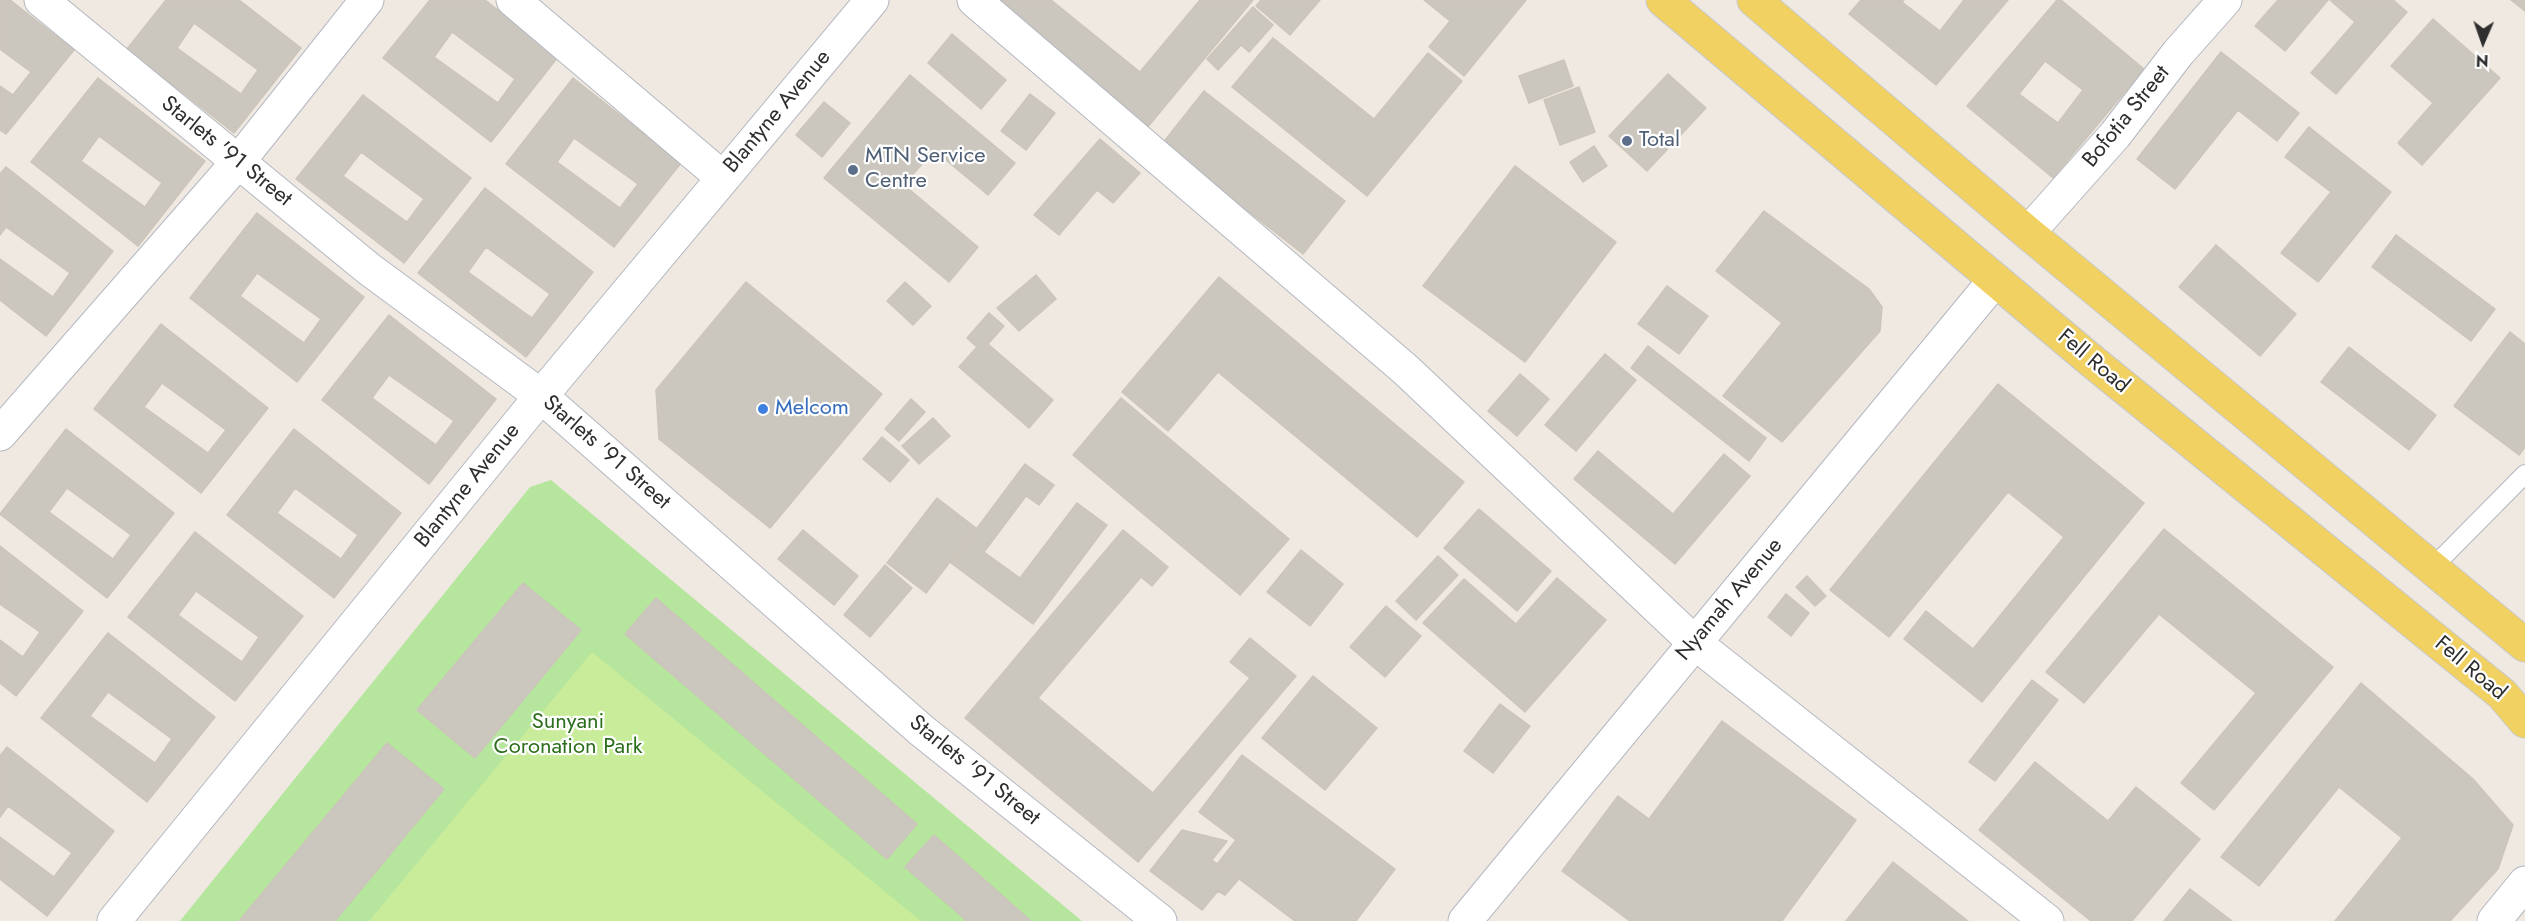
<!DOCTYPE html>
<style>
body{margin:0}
#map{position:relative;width:2525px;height:921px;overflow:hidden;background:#efe9e1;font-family:Jost,sans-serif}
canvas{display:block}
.north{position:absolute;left:2453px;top:12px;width:60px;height:60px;-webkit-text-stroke:4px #fff;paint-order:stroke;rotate:182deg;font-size:16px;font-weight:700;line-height:24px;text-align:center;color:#2e2e2e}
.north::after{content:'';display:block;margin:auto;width:21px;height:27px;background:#2e2e2e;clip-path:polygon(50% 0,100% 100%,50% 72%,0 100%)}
</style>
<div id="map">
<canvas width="2525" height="921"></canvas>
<div class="north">N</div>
</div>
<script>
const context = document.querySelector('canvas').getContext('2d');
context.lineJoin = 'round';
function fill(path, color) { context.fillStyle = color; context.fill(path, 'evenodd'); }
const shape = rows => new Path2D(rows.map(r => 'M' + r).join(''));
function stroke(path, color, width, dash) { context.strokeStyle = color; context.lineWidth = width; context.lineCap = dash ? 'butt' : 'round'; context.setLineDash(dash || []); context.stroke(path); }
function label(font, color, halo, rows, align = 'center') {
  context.font = font + ' Jost,sans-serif'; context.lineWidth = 4.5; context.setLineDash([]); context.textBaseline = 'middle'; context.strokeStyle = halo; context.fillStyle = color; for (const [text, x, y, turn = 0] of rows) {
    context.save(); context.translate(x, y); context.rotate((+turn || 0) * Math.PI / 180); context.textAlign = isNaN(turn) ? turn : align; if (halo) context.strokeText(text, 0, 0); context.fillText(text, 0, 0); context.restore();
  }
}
fill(shape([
 [551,480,1082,921,180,921,530,487]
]), '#b6e59e');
fill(shape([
 [592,652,921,921,369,921]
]), '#c9ec9a');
const building = shape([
 [0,0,10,0,74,50,6,134,0,130,0,86,13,95,31,72,0,49,0,0],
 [166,0,239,0,301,48,234,133,127,49,166,0],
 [194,23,258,70,241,94,177,48,194,23],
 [430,0,485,0,558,57,491,142,383,58,430,0],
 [452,32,515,79,498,103,434,57,452,32],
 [989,0,1051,0,1140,72,1200,0,1253,0,1146,129,989,0],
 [1261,0,1320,0,1290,35,1256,6,1261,0],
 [1424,0,1526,0,1464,76,1429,47,1450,21,1424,0],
 [1861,0,1904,0,1902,2,1940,31,1964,0,2008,0,1936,85,1849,14,1861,0],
 [2057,0,2061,0,2144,69,2053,178,1967,106,2057,0],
 [2045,61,2083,90,2058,123,2019,94,2045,61],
 [2278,0,2328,0,2285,51,2255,26,2278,0],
 [2330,0,2393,0,2407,12,2336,94,2311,73,2355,22,2330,0],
 [2511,0,2525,0,2525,11,2511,0],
 [1253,7,1273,25,1249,52,1241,45,1218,70,1207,59,1253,7],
 [2433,19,2500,78,2422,165,2398,143,2433,103,2391,66,2433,19],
 [952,34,1006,80,981,109,928,63,952,34],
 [1273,38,1374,119,1428,53,1462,81,1367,196,1232,87,1273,38],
 [2221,52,2299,113,2277,141,2238,110,2175,189,2137,159,2221,52],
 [1564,60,1573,86,1529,103,1519,76,1564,60],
 [1668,74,1706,108,1647,171,1609,136,1668,74],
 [910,75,1015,163,988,195,934,150,904,185,978,247,949,282,824,178,910,75],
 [98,78,205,161,138,246,31,162,98,78],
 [99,136,162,183,145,207,81,161,99,136],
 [573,78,681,163,614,247,506,164,573,78],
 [574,138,638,184,620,208,557,162,574,138],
 [1579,87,1595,132,1560,145,1544,100,1579,87],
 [1204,91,1345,201,1303,254,1162,144,1204,91],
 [1030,94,1055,113,1026,150,1001,131,1030,94],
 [363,95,471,178,404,263,296,179,363,95],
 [361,152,424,199,407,222,343,176,361,152],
 [824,102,850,123,822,157,796,135,824,102],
 [2309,127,2391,192,2318,282,2281,253,2331,192,2285,157,2309,127],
 [1100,139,1140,173,1113,203,1097,190,1059,235,1034,215,1100,139],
 [1594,146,1607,166,1583,182,1570,162,1594,146],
 [1515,166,1616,242,1525,362,1423,286,1515,166],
 [6,167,113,251,46,336,0,300,0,259,53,297,70,273,6,227,0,235,0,174,6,167],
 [485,188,593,272,526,357,418,273,485,188],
 [486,247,550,294,532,318,468,272,486,247],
 [1764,211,1869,289,1882,307,1880,331,1782,442,1723,396,1782,323,1716,271,1764,211],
 [257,213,364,297,297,382,190,298,257,213],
 [257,273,321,319,304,343,240,296,257,273],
 [2396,235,2495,309,2471,341,2372,267,2396,235],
 [2216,245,2296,314,2260,356,2179,287,2216,245],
 [1036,275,1056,299,1019,331,997,308,1036,275],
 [1219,277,1464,482,1417,537,1218,372,1168,431,1122,392,1219,277],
 [746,282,882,394,770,528,659,439,656,390,746,282],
 [905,282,931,306,913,325,887,301,905,282],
 [1667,286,1708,316,1679,354,1638,324,1667,286],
 [989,313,1004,326,988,344,1053,400,1029,428,959,367,977,347,967,338,989,313],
 [389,315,496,399,429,484,322,400,389,315],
 [389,375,454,421,436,445,372,398,389,375],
 [161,324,268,408,201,493,94,409,161,324],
 [162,383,226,430,208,453,144,407,162,383],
 [2510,332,2525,344,2525,447,2519,455,2454,406,2510,332],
 [1648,346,1766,438,1749,461,1631,368,1648,346],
 [2349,347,2436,415,2409,450,2321,382,2349,347],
 [1605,354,1636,380,1576,451,1545,425,1605,354],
 [1520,374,1549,399,1517,436,1488,411,1520,374],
 [1998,384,2144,503,1982,702,1904,639,1926,611,1973,649,2064,537,2008,492,1889,637,1830,590,1998,384],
 [1121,398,1289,539,1240,595,1073,455,1121,398],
 [911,399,925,412,899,441,885,429,911,399],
 [933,418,950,436,919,464,902,446,933,418],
 [66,429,174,513,107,598,0,514,66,429],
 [67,488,131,535,113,559,49,512,67,488],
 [294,429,401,513,334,598,227,515,294,429],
 [295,488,358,535,341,559,277,513,295,488],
 [882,437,909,460,890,482,863,459,882,437],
 [1598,451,1673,514,1724,454,1750,476,1675,564,1574,479,1598,451],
 [1025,464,1054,485,1039,505,1026,496,984,552,1020,578,1077,503,1107,525,1033,624,951,563,1025,464],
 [937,498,976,528,926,593,887,563,937,498],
 [1479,509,1551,571,1517,611,1444,548,1479,509],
 [2164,529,2333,667,2214,810,2181,783,2256,693,2159,614,2084,703,2046,672,2164,529],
 [803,530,858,576,834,605,778,559,803,530],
 [1123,530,1168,567,1152,586,1141,577,1038,698,1153,793,1250,678,1230,662,1250,638,1296,676,1138,862,965,718,1123,530],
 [195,532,303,616,235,701,128,617,195,532],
 [196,591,259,637,242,662,178,615,196,591],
 [0,546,83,611,16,696,0,683,0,640,23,657,40,632,0,604,0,546],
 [1301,550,1343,584,1310,626,1267,592,1301,550],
 [1438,556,1458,575,1416,620,1396,601,1438,556],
 [885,565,912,588,870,637,844,615,885,565],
 [1807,576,1826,596,1815,606,1796,587,1807,576],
 [1557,578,1606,620,1525,712,1423,623,1464,579,1516,624,1557,578],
 [523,583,581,630,475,758,417,710,523,583],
 [1786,594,1809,613,1791,636,1768,617,1786,594],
 [656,598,917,824,887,859,625,634,656,598],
 [1386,606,1421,636,1385,677,1350,647,1386,606],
 [108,633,215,717,147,802,41,718,108,633],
 [108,692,172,739,155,763,90,716,108,692],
 [1313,676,1377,728,1325,790,1262,738,1313,676],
 [2032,680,2058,700,1995,781,1969,762,2032,680],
 [2361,683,2473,779,2513,825,2498,869,2450,921,2335,921,2402,838,2339,787,2259,886,2221,857,2361,683],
 [1500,704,1530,726,1493,773,1464,751,1500,704],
 [1722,721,1856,820,1782,921,1630,921,1562,871,1618,796,1649,819,1722,721],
 [387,743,444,789,335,921,239,921,387,743],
 [7,747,114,831,47,916,0,879,0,837,54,877,72,853,8,806,0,817,0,756,7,747],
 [1242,755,1395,869,1356,921,1295,921,1218,863,1236,840,1199,812,1242,755],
 [2035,762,2108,821,2136,787,2200,839,2132,921,2091,921,1979,830,2035,762],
 [1182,830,1227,841,1212,860,1238,880,1225,895,1218,891,1202,910,1150,871,1182,830],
 [934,835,1031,921,967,921,905,867,934,835],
 [1893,862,1968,921,1846,921,1893,862],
 [2190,889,2232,921,2164,921,2190,889]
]);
fill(building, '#cbc7bf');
stroke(building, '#cbc5ba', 1.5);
const service = shape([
 [2432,568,2525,474]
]);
const minor = shape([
 [41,0,369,269,541,396,921,730,1160,921],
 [513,0,723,178],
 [974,0,1406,370,1695,643,2047,921],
 [2028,233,2115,135,2178,53,2225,0],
 [0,434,238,162,367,0],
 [114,921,541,396,872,0],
 [1465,921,1995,280],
 [2494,921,2525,883]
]);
const primary = shape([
 [1663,0,2093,362,2502,694,2525,721],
 [1754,0,2028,233,2525,645]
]);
stroke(service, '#b4b7c1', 20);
stroke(minor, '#b4b7c1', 35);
stroke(primary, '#c9c9c9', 35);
stroke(service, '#fff', 18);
stroke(minor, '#fff', 33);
stroke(primary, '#f2d163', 33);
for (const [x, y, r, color] of [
 [1627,141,6,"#5c6f8a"],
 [853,170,6,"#5c6f8a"],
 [763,409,6,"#3f7fe0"]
]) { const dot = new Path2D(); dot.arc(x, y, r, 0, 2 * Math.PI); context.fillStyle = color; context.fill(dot); stroke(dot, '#fff', 2); }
label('22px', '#2e2e2e', '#fff', [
 ["Blantyne Avenue",778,112,-50],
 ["Bofotia Street",2127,117,-51],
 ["Starlets '91 Street",226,152,39],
 ["Fell Road",2093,362,40],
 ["Starlets '91 Street",606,453,41],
 ["Blantyne Avenue",468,486,-51],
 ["Nyamah Avenue",1730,600,-50],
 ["Fell Road",2470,669,40],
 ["Starlets '91 Street",974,771,39]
]);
label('22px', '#4e5e75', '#fff', [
 ["Total",1639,141],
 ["MTN Service",865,157],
 ["Centre",865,182]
], 'left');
label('22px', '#366cbe', '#fff', [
 ["Melcom",775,409]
], 'left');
label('22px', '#2c6e1b', '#fff', [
 ["Sunyani",568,723],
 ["Coronation Park",568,748]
]);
</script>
